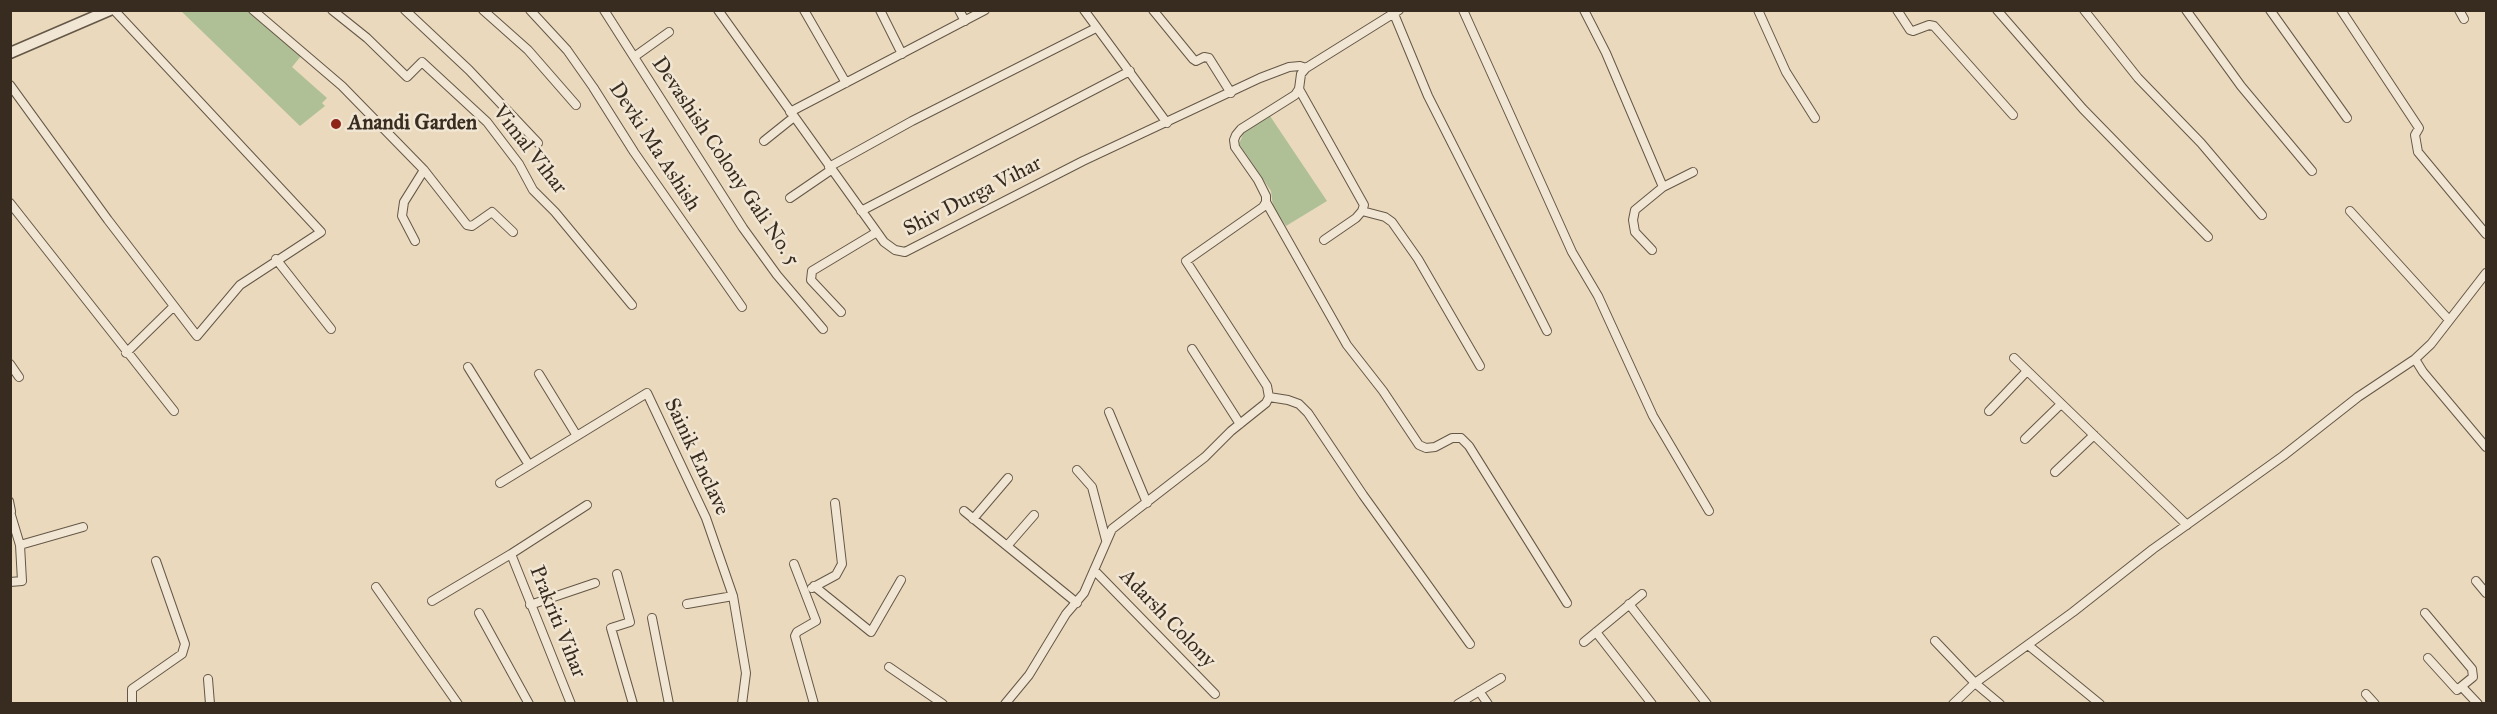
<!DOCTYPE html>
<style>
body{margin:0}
#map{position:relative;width:2497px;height:714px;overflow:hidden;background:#ead9bc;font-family:"IM FELL Great Primer",serif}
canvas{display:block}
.frame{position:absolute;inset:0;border:12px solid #382c20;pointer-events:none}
</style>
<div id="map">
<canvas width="2497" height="714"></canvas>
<div class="frame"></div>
</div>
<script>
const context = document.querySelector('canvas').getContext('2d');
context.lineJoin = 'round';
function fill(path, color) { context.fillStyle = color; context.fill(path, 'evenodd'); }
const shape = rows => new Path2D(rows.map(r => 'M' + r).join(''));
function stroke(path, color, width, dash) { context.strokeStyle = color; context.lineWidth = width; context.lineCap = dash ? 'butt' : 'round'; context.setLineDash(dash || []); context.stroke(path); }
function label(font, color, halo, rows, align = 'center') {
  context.font = font + ' "IM FELL Great Primer",serif'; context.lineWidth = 5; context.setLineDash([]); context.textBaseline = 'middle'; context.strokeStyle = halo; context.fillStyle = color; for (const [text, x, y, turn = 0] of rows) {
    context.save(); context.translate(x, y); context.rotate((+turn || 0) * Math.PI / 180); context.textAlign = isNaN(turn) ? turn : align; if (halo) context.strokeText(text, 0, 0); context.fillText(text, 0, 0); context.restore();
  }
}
fill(shape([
 [181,11,247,11,301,56,292,67,327,98,322,103,325,106,300,126],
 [1270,116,1327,201,1286,226,1273,207,1271,191,1239,144,1244,132]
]), '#b0c096');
const pedestrian = shape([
 [10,501,12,511]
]);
const minor = shape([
 [253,10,342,86,424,170,467,225,472,226,492,212,513,232],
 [332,10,367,38,407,77,422,62,487,122,519,164,533,190,555,212,632,305],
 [405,10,469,70,538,143],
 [483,10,528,50,576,105],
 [530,10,567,50,593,87,634,152,742,307],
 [604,10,743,228,777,275,823,329],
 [718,10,884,242,895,250,905,252,1083,161,1260,78,1289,67,1300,66,1306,68],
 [804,10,846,83],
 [880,10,902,54],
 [959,10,965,21],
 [1084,10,1167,123],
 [1153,10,1193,59,1196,61,1204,57,1209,58,1231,93],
 [1463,10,1572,252,1598,296,1653,416,1709,511],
 [1584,10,1606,53,1663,187],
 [1758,10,1786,72,1815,118],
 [1897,10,1910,30,1913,31,1929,25,1934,26,2013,115],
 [1997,10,2083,109,2208,237],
 [2084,10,2138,78,2201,143,2262,215],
 [2186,10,2241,86,2312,171],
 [2270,10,2347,118],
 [2341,10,2419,128,2415,135,2418,152,2486,234],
 [2459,10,2464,19],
 [1394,14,1428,96,1547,331],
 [634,57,669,32],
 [10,85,108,220,197,336,240,285,321,232,114,10],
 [1299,89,1364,205,1362,211,1356,218,1324,240],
 [790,112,985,10],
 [764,141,794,117],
 [829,167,912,121,1096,28],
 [790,198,831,170],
 [1266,202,1347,345,1383,391,1419,445,1426,448,1435,447,1452,438,1461,438,1469,446,1567,603],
 [10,203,174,411],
 [861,211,1130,71],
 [1362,211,1385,217,1392,222,1418,259,1480,366],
 [2350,211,2449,320],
 [415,241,402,216,404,202,424,170],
 [1652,250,1635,232,1633,220,1635,210,1663,187,1693,172],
 [276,259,331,329],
 [841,312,811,280,812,271,877,232],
 [1192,349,1240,424],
 [126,353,173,307],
 [2014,358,2187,525],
 [2415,359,2423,372,2486,447],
 [10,364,19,377],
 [468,367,529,465],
 [539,374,577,436],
 [1269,397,1288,400,1299,404,1308,413,1363,495,1470,644],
 [1989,411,2027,371],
 [1109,412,1147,503],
 [2025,439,2061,404],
 [1077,470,1092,487,1106,540],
 [2055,472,2094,435],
 [500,483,647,393,706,518,733,596,746,673,742,704],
 [964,511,1077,603],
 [10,512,20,545,83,527],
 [973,519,1008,478],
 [1007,546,1034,515],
 [511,554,571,704],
 [794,564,816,621,797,632,795,636,814,704],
 [1094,570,1215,694],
 [617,574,630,622,611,628,633,704],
 [2476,581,2486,593],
 [10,582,22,581,20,545],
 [814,586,871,632,901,580],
 [376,587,458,704],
 [812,588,836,575,842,564,835,503],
 [432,601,511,554,587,505],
 [687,604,733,596],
 [1629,604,1707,704],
 [530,605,595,583],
 [479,613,529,704],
 [2425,613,2472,669,2473,677,2457,690,2428,658],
 [652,618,669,704],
 [1596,632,1652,704],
 [1935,641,1975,683,2000,704],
 [1584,642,1642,594],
 [2028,645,2100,704],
 [889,667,943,704],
 [208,679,210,704],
 [2462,687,2478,704],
 [1479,691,1488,704],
 [2366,694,2375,704],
 [132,704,132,689,182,654,185,644,156,561],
 [1005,704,1029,675,1066,614,1084,593,1112,529,1205,457,1231,431,1266,403,1269,397,1267,386,1186,261,1263,207,1266,202,1266,196,1258,180,1235,147,1234,140,1236,135,1241,129,1295,95,1299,89,1301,74,1306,68,1399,10],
 [1458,704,1501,678],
 [1953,704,1975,683,2073,612,2153,549,2283,456,2358,397,2415,359,2431,344,2486,273]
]);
const tertiary = shape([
 [10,53,110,10]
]);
stroke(pedestrian, '#645747', 8);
stroke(minor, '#645747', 10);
stroke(tertiary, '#645747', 13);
stroke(pedestrian, '#f1e6d3', 6);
stroke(minor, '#f1e6d3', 8);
stroke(tertiary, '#f1e6d3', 10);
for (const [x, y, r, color] of [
 [336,124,6,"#8f2418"]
]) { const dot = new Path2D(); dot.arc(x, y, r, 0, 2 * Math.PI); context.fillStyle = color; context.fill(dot); stroke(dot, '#f1e6d3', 2); }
label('bold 21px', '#382c20', '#f1e6d3', [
 ["Anandi Garden",348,124]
], 'left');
label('21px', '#382c20', '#f1e6d3', [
 ["Devki Ma Ashish",654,147,57],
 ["Vimal Vihar",529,150,52],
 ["Devashish Colony Gali No. 5",725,162,56],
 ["Shiv Durga Vihar",973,197,-27],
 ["Sainik Enclave",696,457,65],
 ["Adarsh Colony",1167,619,46],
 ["Prakriti Vihar",557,622,68]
]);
</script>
